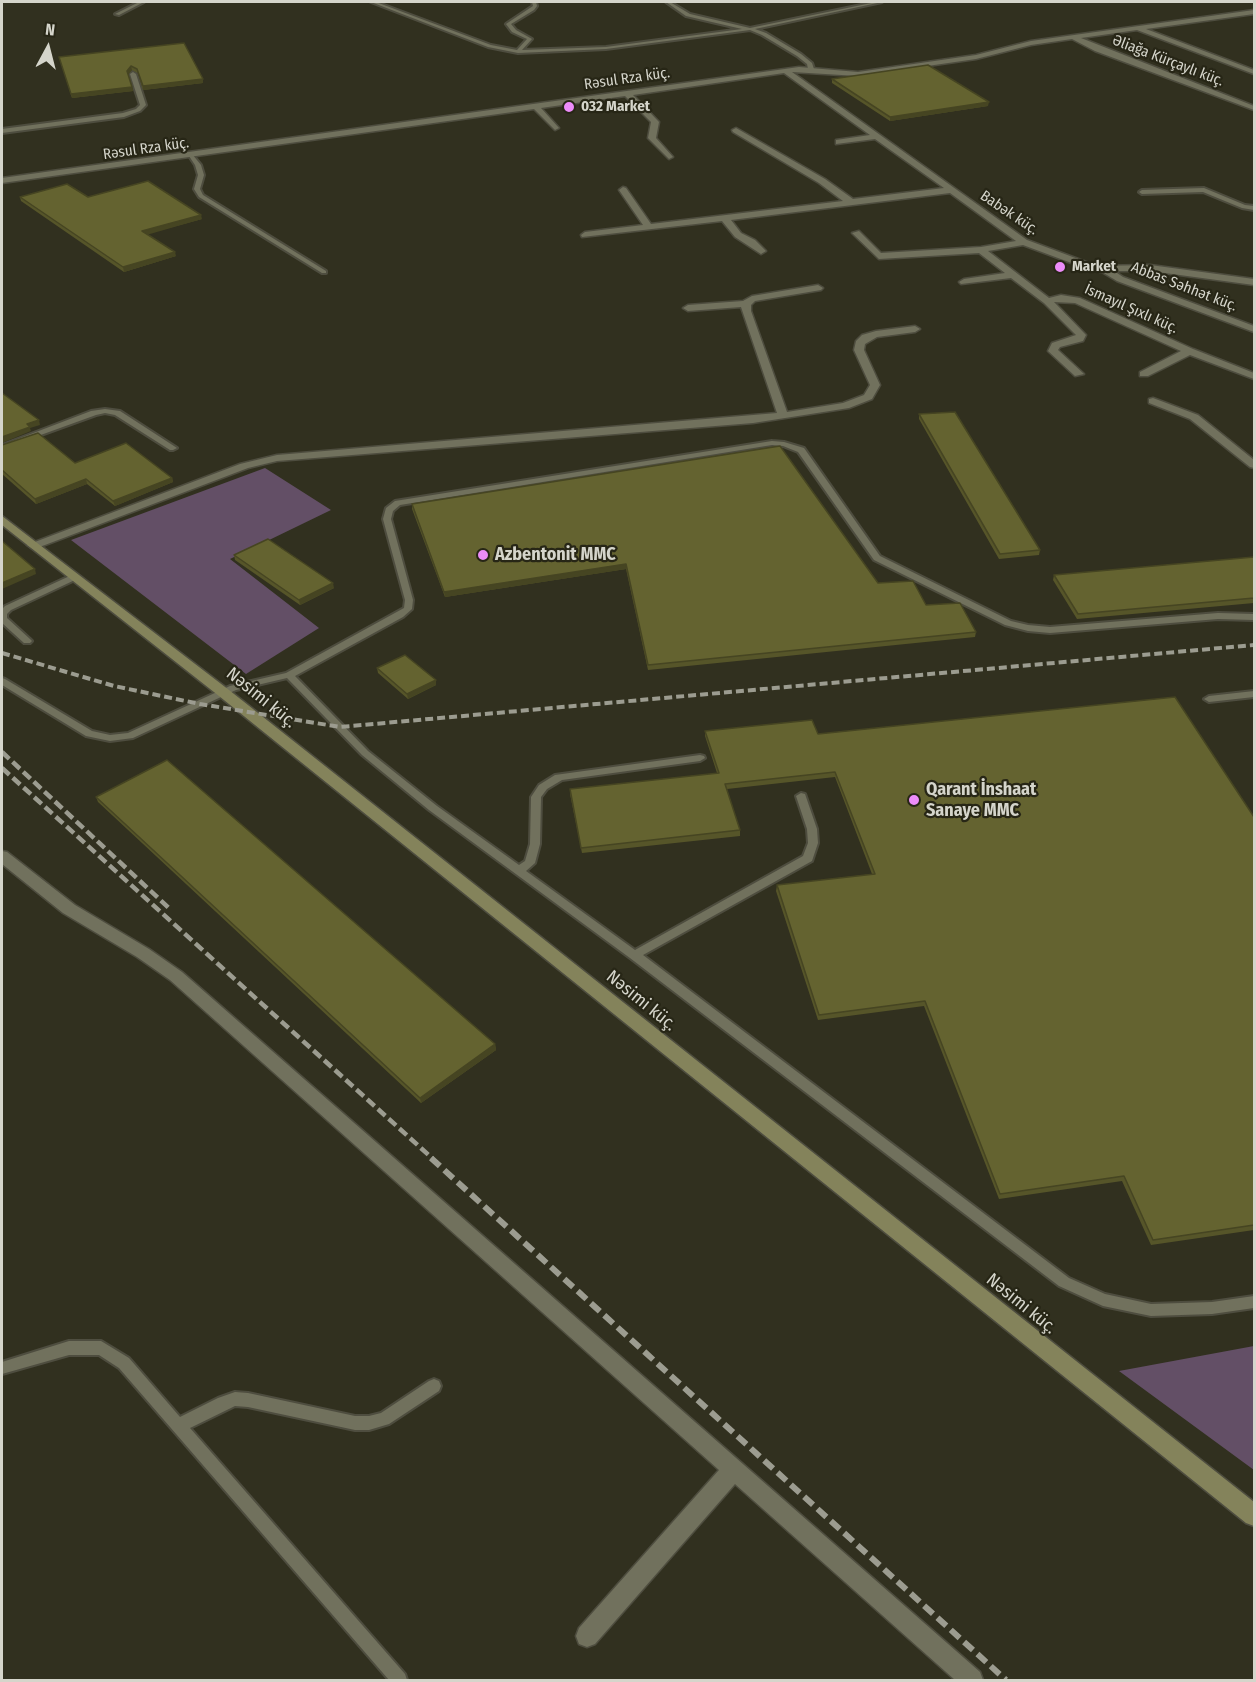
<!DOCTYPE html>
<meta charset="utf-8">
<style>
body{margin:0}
#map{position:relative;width:1256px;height:1682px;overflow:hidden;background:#31301f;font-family:"Fira Sans Condensed",sans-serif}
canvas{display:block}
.frame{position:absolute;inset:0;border:3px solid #d5d5cb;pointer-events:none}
.north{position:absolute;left:18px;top:18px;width:60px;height:60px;-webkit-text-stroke:4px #272616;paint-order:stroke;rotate:7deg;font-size:16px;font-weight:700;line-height:24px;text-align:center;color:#d5d5cb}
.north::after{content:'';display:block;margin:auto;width:21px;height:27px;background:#d5d5cb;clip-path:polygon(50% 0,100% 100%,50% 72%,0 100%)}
</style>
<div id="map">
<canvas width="1256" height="1682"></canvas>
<div class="frame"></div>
<div class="north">N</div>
</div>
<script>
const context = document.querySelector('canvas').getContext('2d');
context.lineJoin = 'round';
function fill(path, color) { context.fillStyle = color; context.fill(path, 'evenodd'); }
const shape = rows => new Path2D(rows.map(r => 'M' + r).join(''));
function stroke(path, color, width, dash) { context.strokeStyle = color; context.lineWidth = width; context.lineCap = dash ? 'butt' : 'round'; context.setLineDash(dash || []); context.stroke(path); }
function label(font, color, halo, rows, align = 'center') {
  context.font = font + ' "Fira Sans Condensed",sans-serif'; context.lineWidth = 4.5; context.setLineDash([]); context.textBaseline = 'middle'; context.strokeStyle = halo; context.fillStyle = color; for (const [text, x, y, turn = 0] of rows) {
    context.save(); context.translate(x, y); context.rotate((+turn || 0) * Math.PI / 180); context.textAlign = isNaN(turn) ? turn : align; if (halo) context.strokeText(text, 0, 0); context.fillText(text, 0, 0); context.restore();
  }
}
fill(shape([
 [265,468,331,510,230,559,319,628,246,674,71,540],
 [1254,1346,1254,1470,1119,1371]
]), '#634f66');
const lane = shape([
 [139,2,144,2,119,15,115,14,139,2],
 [371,2,376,2,491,45,517,50,527,39,512,32,506,24,533,6,532,2,536,2,537,6,534,10,511,24,516,30,532,39,522,50,606,47,742,29,686,16,666,2,670,2,690,14,750,28,876,2,882,2,755,29,766,33,801,54,812,63,814,69,811,71,808,69,807,64,797,56,762,35,750,30,606,49,518,53,488,47,371,2],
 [133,72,136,74,146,105,140,111,124,117,2,133,2,129,123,113,136,109,140,105,130,74,133,72],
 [192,154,201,165,204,175,200,189,203,195,326,271,326,273,322,273,199,197,194,189,198,175,195,165,189,156,192,154],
 [1204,188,1245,205,1254,206,1254,210,1242,208,1203,192,1142,194,1139,192,1142,190,1204,188],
 [105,409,120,411,177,448,173,450,170,450,115,415,105,413,96,415,2,449,2,445,91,411,105,409],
 [772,441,784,442,804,448,880,556,1011,621,1028,625,1050,627,1218,613,1254,614,1254,620,1218,619,1050,633,1028,631,1005,625,874,560,798,452,783,446,772,445,400,505,393,511,391,519,413,600,412,609,403,617,295,676,368,751,437,806,519,865,525,861,530,844,531,797,539,785,555,775,700,755,704,756,705,758,700,761,562,780,547,789,541,797,540,844,535,863,526,871,635,950,803,856,808,843,807,829,796,796,801,793,805,794,817,829,818,843,812,861,643,955,1069,1278,1105,1294,1151,1304,1212,1302,1254,1296,1254,1308,1212,1314,1151,1316,1103,1306,1059,1286,630,958,429,810,362,755,287,678,236,690,133,738,110,741,86,736,2,685,2,678,5,679,92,731,110,735,128,733,230,686,286,673,404,608,405,600,383,519,386,508,395,501,772,441],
 [74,574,77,575,77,579,11,610,7,614,7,618,30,639,32,641,30,643,24,643,2,623,2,609,5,606,74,574],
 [1254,691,1254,697,1209,702,1204,699,1209,696,1254,691],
 [69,1341,101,1341,129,1358,180,1417,218,1398,235,1392,248,1393,355,1416,369,1416,381,1413,429,1381,434,1379,439,1381,441,1386,439,1391,389,1424,369,1430,355,1430,248,1407,235,1406,190,1428,405,1674,407,1680,389,1680,119,1368,99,1355,69,1355,2,1374,2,1362,69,1341]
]);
const street = shape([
 [1254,10,1254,14,1146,29,1254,70,1254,74,1137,30,1081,38,1254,106,1254,110,1095,51,1072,39,1031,45,976,59,858,76,792,72,1027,240,1097,266,1150,265,1254,279,1254,285,1150,271,1114,271,1123,277,1254,326,1254,332,1117,281,1102,272,1093,271,1023,245,988,251,1049,298,1061,295,1080,298,1193,349,1254,373,1254,379,1190,355,1148,376,1140,376,1140,372,1181,351,1075,303,1054,302,1086,335,1083,341,1060,347,1058,350,1084,374,1075,376,1048,351,1052,343,1076,335,1044,303,1011,278,961,284,959,282,964,279,1005,273,979,253,879,259,852,233,859,231,881,253,981,247,1016,241,950,193,731,220,741,233,755,240,766,251,761,254,735,237,722,221,582,237,581,235,585,232,643,225,619,190,623,187,626,188,651,224,843,201,819,183,733,132,732,130,736,128,825,179,853,199,944,188,875,139,836,144,836,140,870,135,784,73,633,95,659,122,656,138,673,157,669,159,648,138,651,122,625,96,541,108,559,128,555,130,534,109,2,183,2,178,799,67,858,72,976,55,1031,41,1254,10],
 [818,285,823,288,821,290,755,301,751,305,751,311,787,412,843,403,864,395,870,385,854,350,856,341,862,335,876,331,915,326,920,329,915,332,877,337,865,344,864,350,880,385,872,399,849,408,753,423,277,461,248,468,37,548,33,549,27,545,240,464,277,455,777,413,741,307,688,311,683,308,688,305,743,301,752,296,818,285],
 [1153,398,1198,415,1254,460,1254,468,1250,467,1190,419,1149,403,1149,399,1153,398],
 [2,851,7,852,75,905,149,949,182,972,980,1672,983,1680,955,1680,735,1484,595,1644,587,1647,579,1644,576,1636,579,1628,719,1470,170,980,137,957,63,913,2,864,2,851]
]);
const secondary = shape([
 [2,516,229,690,1254,1502,1254,1526,1246,1523,219,696,2,525,2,516]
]);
stroke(lane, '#4e4d3f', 4);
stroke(street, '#4e4d3f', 3);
stroke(secondary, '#4e4d3f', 3);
fill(lane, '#71715d');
fill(street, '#71715d');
fill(secondary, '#84835b');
stroke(shape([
 [2,653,114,686,200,704,340,727,1254,645]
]), '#9c9c90', 4, [8, 4]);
stroke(shape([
 [2,752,171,910],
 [2,768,433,1159]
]), '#9c9c90', 4.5, [10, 4.5]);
stroke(shape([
 [431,1158,1006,1680]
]), '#9c9c90', 6, [12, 6]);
fill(shape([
 [184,43,203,79,203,83,143,90,138,73,132,70,128,74,133,91,72,98,59,57],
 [832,79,988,106,890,121,832,83],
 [20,197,88,197,202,219,147,234,176,256,124,272,21,201],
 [919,414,1040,550,1039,555,999,559,919,419],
 [2,445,75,463,172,478,173,482,115,506,87,484,36,504,2,474],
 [412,504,878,583,926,605,976,632,975,637,648,670,626,569,445,597,412,509],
 [234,555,334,588,300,605,235,560],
 [1254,557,1254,603,1077,619,1053,580,1054,575],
 [377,668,436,680,436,685,408,699,378,673],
 [705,731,818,734,1254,817,1254,1230,1151,1245,1122,1181,999,1199,924,1006,818,1020,776,891,777,885,872,874,835,777,727,789,740,830,740,836,582,853,570,794,570,789,717,773,705,736],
 [96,797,495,1044,496,1050,421,1103,98,802]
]), '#565529');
fill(shape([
 [131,66,132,70,128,75,127,71],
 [203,79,203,83,143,90,143,86],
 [132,87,133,91,72,98,71,94],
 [989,102,988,106,890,121,890,117],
 [201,215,202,219,143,236,142,231],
 [175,252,176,256,124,272,123,267],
 [39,420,40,425,30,428,31,431,2,443,2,437,27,424],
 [172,478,173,482,115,506,113,501],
 [86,479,87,484,36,504,35,499],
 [626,564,626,569,445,597,444,592],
 [35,569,36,574,2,589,2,583],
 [333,583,334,588,300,605,299,600],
 [436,680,436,685,408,699,407,694],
 [495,1044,496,1050,421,1103,420,1098]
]), '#464522');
const building = shape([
 [184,43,203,79,143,86,137,69,131,66,127,71,132,87,71,94,59,57,184,43],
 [928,65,989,102,890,117,832,79,928,65],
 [148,181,201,215,142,231,175,252,123,267,20,197,67,184,88,197,148,181],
 [2,393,39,420,27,424,30,427,2,437,2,393],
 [955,412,1040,550,1000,554,919,414,955,412],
 [38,433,75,463,126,443,172,478,113,501,86,479,35,499,2,470,2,445,38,433],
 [780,446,878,583,913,581,926,605,960,603,976,632,648,665,626,564,444,592,412,504,780,446],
 [268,539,333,583,299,600,234,555,268,539],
 [2,541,35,569,2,583,2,541],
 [1254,557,1254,598,1078,614,1054,575,1254,557],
 [405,655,436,680,407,694,377,668,405,655],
 [1175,697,1254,817,1254,1225,1153,1240,1124,1176,1000,1194,925,1001,819,1015,777,885,875,874,835,772,725,784,740,830,581,848,570,789,719,773,705,731,812,720,818,734,1175,697],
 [167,760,495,1044,420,1098,96,797,167,760]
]);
fill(building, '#646330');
stroke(building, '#464522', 1.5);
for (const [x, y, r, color] of [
 [569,107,6,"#ed8cf9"],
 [1060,267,6,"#ed8cf9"],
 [483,555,6,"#ed8cf9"],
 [914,800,6,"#ed8cf9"]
]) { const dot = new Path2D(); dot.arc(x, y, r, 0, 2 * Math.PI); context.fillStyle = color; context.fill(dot); stroke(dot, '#272616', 2); }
label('15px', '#d5d5cb', '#272616', [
 ["Əliağa Kürçaylı küç.",1168,61,21],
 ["Rəsul Rza küç.",627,79,-8],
 ["Rəsul Rza küç.",146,149,-8],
 ["Babək küç.",1009,213,34],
 ["Abbas Səhhət küç.",1184,287,21],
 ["İsmayıl Şıxlı küç.",1131,309,24]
]);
label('bold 15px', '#d5d5cb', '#272616', [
 ["032 Market",581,107],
 ["Market",1072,267]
], 'left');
label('bold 18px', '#d5d5cb', '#272616', [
 ["Azbentonit MMC",495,555],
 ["Qarant İnshaat",926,790],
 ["Sanaye MMC",926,811]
], 'left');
label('18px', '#d5d5cb', '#272616', [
 ["Nəsimi küç.",261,698,39],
 ["Nəsimi küç.",641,1001,39],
 ["Nəsimi küç.",1021,1304,39]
]);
</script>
